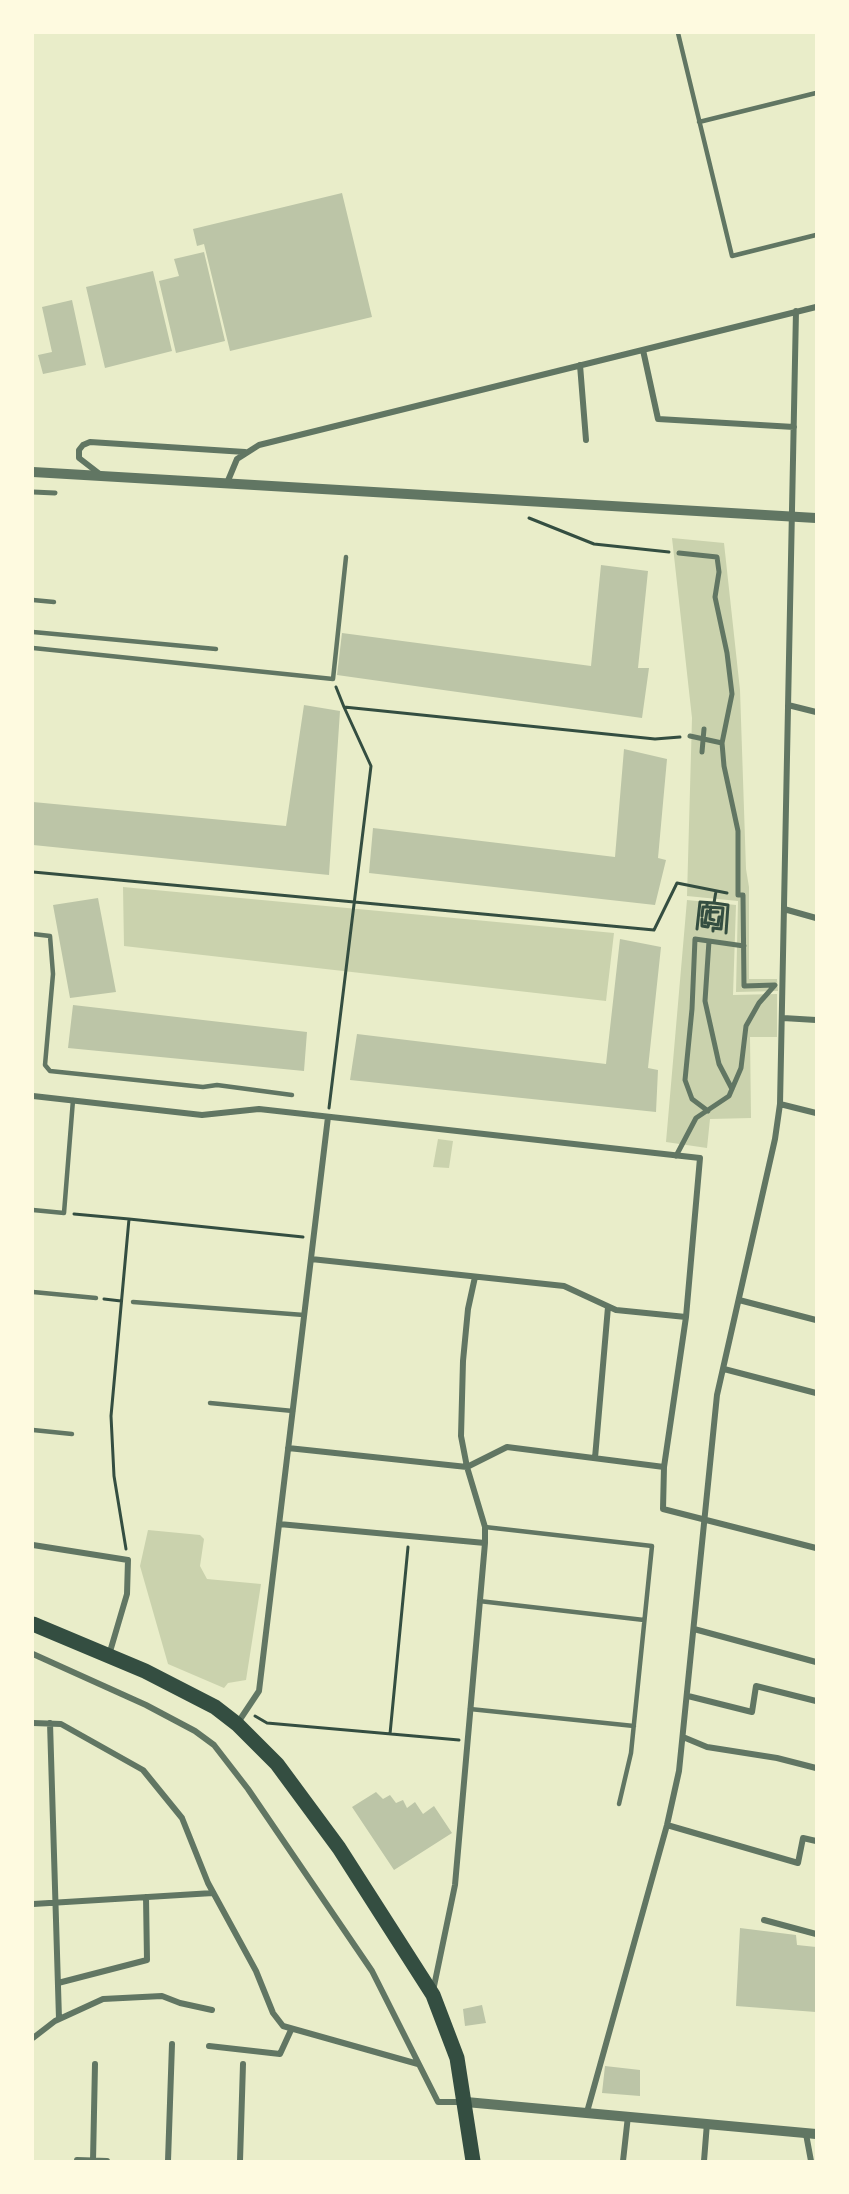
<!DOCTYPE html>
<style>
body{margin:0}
#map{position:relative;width:849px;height:2194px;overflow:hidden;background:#e9edc9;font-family:Overpass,sans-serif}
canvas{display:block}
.frame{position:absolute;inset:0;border:34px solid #fefae0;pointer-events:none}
</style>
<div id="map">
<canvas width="849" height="2194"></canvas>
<div class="frame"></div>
</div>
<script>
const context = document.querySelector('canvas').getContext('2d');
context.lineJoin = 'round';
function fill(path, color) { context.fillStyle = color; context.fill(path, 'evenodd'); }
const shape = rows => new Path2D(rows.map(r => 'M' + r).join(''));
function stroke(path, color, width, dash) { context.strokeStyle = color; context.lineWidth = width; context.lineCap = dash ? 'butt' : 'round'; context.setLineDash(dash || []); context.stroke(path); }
fill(shape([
 [672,538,724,543,740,690,746,869,749,887,749,979,777,979,778,991,736,992,738,901,687,896,692,718],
 [123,887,614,933,606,1001,124,946],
 [687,900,736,905,733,995,777,994,777,1037,750,1037,751,1118,710,1119,707,1148,666,1142],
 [438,1139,453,1141,449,1168,433,1167],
 [148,1530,200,1535,204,1539,200,1566,207,1579,261,1584,246,1680,228,1683,224,1688,168,1664,140,1566]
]), '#cad2ad');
fill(shape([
 [342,193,372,317,230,351,204,244,197,246,193,229],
 [204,252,225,341,176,353,159,281,179,276,174,259],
 [153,271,172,351,105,368,86,287],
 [72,300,86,365,43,374,38,355,52,352,42,307],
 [601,565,648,571,638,668,649,668,642,718,337,675,342,633,591,666],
 [304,705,340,711,329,875,33,845,33,802,286,826],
 [624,749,667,759,658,858,666,860,655,905,369,873,373,828,615,857],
 [98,898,116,992,70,998,53,905],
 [620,939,661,947,648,1068,658,1070,656,1112,350,1080,357,1034,606,1064],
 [73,1005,307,1032,304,1071,68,1048],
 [376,1792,383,1799,390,1795,396,1803,403,1800,407,1808,415,1802,423,1814,434,1806,452,1833,394,1870,352,1807],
 [740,1928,796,1935,797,1945,816,1947,816,2012,736,2006],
 [482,2005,486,2023,465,2026,463,2009],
 [605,2066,640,2070,640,2096,602,2093]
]), '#bcc5a7');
stroke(shape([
 [529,518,594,544,669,552],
 [336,687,344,707,655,739,680,737],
 [33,872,654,930,677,883,727,893],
 [716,891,714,903,728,905,726,933],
 [707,903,707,907,723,908,721,929,713,928,713,931],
 [702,916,703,907,707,907],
 [702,919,702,926,708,927,709,923,705,923,707,911,710,912,711,907],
 [714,920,710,919,710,912,718,912],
 [709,923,718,925,719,917,722,917],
 [697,929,700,902,714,903],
 [329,1108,371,766,344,707],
 [74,1214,129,1219],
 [104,1299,121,1301],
 [126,1549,114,1476,111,1416,129,1219,303,1237],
 [255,1716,267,1723,459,1740],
 [390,1734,408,1547]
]), '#344e41', 3);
stroke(shape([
 [678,33,732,256,816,235],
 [699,122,816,93],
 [33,600,54,602],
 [33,632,216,649],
 [33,648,333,679,346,557],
 [33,934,50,936,53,974,45,1065,50,1071,203,1087,217,1085,292,1095],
 [33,1210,64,1213,73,1100],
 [33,1292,96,1298],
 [133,1302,304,1315],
 [210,1403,293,1411],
 [33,1430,72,1434],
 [485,1527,652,1546,631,1753,619,1804],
 [479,1601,644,1620],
 [470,1709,634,1726]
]), '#617663', 4.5);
stroke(shape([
 [33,492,55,493],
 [690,736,722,743],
 [702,752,704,729],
 [709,941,705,1001,719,1064,732,1089],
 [708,1111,692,1099,685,1080,692,1009,695,939,744,946],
 [676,1156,696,1118,729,1096,741,1068,746,1026,759,1003,775,985,744,986,743,895,738,895,738,831,724,766,722,743,732,694,727,653,715,597,719,572,717,557,679,553]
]), '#617663', 5);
stroke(shape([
 [643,350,658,419,794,427],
 [580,365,586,440],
 [101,475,79,458,79,450,83,445,90,442,245,452],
 [227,483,237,459,259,445,816,307],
 [788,705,816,712],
 [784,909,816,918],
 [783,1018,816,1020],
 [33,1096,202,1115,259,1109,700,1158,686,1317,616,1310,564,1286,311,1259],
 [780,1104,816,1113],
 [739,1300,816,1320],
 [724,1369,816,1393],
 [288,1448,467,1467,507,1447,664,1467,663,1509,816,1548],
 [595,1458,608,1307],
 [664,1467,686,1317],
 [279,1524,485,1543],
 [33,1545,128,1560,127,1594,109,1655],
 [694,1629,816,1662],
 [33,1654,146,1705,195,1731,214,1745,248,1789,372,1971,438,2102,462,2102],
 [688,1696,752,1712,756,1686,816,1701],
 [33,1723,61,1724,143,1770,182,1818,208,1883,256,1971,273,2013,283,2026,418,2064],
 [50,1723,59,2019],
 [237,1724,259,1691,328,1117],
 [683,1737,707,1747,777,1758,816,1768],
 [667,1825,798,1863,803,1838,816,1841],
 [33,1904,213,1893],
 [764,1920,816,1934],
 [58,1983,147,1960,146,1897],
 [433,1991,455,1885,485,1543,485,1527,467,1467,461,1436,463,1361,468,1309,475,1277],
 [33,2038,55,2021,103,1999,162,1996,180,2003,212,2010],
 [209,2046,280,2054,291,2030],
 [587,2112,667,1825,679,1771,717,1395,775,1139,780,1104,796,311],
 [806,2134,811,2161],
 [77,2160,107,2161],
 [93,2161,95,2064],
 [168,2161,172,2044],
 [240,2161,243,2064],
 [623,2161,628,2116],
 [704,2161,707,2123]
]), '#617663', 6);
stroke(shape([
 [33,472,816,518],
 [466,2102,816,2134]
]), '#617663', 10);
stroke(shape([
 [33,1624,145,1671,215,1707,237,1724,277,1764,339,1848,433,1995,457,2058,473,2161]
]), '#344e41', 15);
</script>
